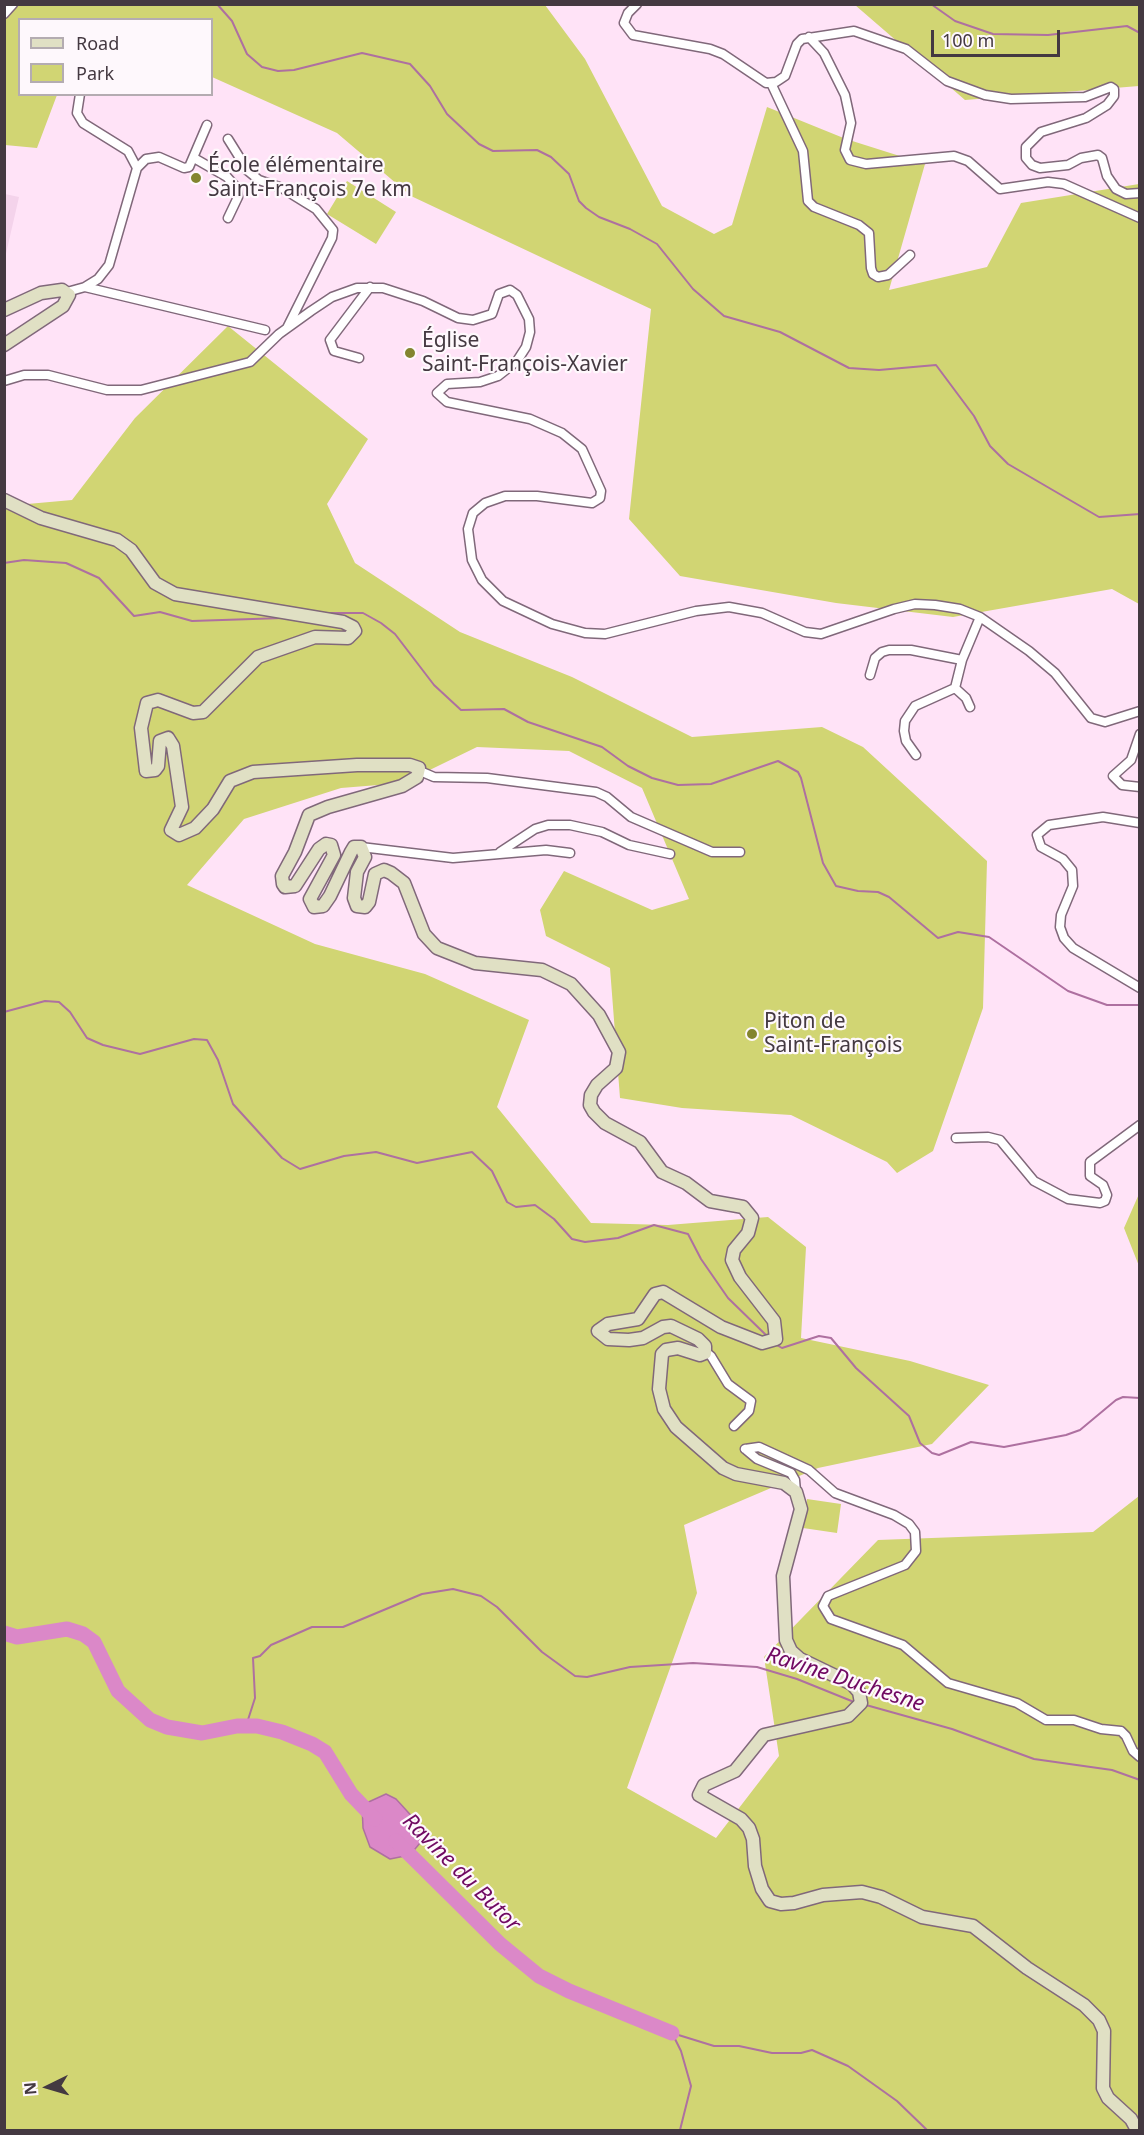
<!DOCTYPE html>
<meta charset="utf-8">
<style>
body{margin:0}
#map{position:relative;width:1144px;height:2135px;overflow:hidden;background:#ffe3f7;font-family:"Noto Sans",sans-serif}
canvas{display:block}
.frame{position:absolute;inset:0;border:6px solid #443941;pointer-events:none}
.legend{position:absolute;left:18px;top:18px;width:195px;height:78px;box-sizing:border-box;background:#fef8fc;border:2px solid #b4acb1;margin:0;padding:8px 10px;list-style:none;font-size:18px;color:#443941}
.legend li{display:flex;align-items:center;gap:12px;height:30px}
.legend b{width:30px;border:2px solid #b4acb1}
.north{position:absolute;left:18px;top:2057px;width:60px;height:60px;-webkit-text-stroke:4px #fef8fc;paint-order:stroke;rotate:265deg;font-size:16px;font-weight:700;line-height:24px;text-align:center;color:#443941}
.north::after{content:'';display:block;margin:auto;width:21px;height:27px;background:#443941;clip-path:polygon(50% 0,100% 100%,50% 72%,0 100%)}
.scale{position:absolute;left:931px;top:30px;width:129px;height:27px;box-sizing:border-box;border:3px solid #443941;border-top:0;padding-left:8px;font-size:18px;line-height:21px;white-space:nowrap;color:#443941;-webkit-text-stroke:4px #fef8fc;paint-order:stroke}
</style>
<div id="map">
<canvas width="1144" height="2135"></canvas>
<div class="frame"></div>
<ul class="legend">
<li><b style="height:8px;background:#e0e0c4"></b>Road</li>
<li><b style="height:16px;background:#d1d573"></b>Park</li>
</ul>
<div class="north">N</div>
<div class="scale">100 m</div>
</div>
<script>
const context = document.querySelector('canvas').getContext('2d');
context.lineJoin = 'round';
function fill(path, color) { context.fillStyle = color; context.fill(path, 'evenodd'); }
const shape = rows => new Path2D(rows.map(r => 'M' + r).join(''));
function stroke(path, color, width, dash) { context.strokeStyle = color; context.lineWidth = width; context.lineCap = dash ? 'butt' : 'round'; context.setLineDash(dash || []); context.stroke(path); }
function label(font, color, halo, rows, align = 'center') {
  context.font = font + ' "Noto Sans",sans-serif'; context.lineWidth = 4.5; context.setLineDash([]); context.textBaseline = 'middle'; context.strokeStyle = halo; context.fillStyle = color; for (const [text, x, y, turn = 0] of rows) {
    context.save(); context.translate(x, y); context.rotate((+turn || 0) * Math.PI / 180); context.textAlign = isNaN(turn) ? turn : align; if (halo) context.strokeText(text, 0, 0); context.fillText(text, 0, 0); context.restore();
  }
}
fill(shape([
 [5,194,19,197,5,258,4,194]
]), '#f4d3eb');
fill(shape([
 [4,5,545,5,585,59,662,206,714,234,732,225,767,107,846,139,925,164,889,290,987,267,1021,203,1139,184,1139,604,1112,589,953,617,836,603,680,576,629,519,651,309,411,196,337,133,212,77,212,20,20,20,20,94,57,95,37,148,5,145],
 [855,5,1139,5,1139,86,965,100],
 [347,181,396,212,376,244,327,214],
 [228,326,368,439,327,504,355,563,460,632,572,677,692,737,822,727,863,747,987,861,983,1008,933,1151,897,1173,887,1162,791,1115,682,1108,620,1098,610,968,546,936,540,910,564,871,652,910,689,899,642,788,569,751,477,747,403,783,341,788,244,819,187,885,315,944,425,974,529,1020,497,1107,591,1223,668,1225,768,1217,806,1247,801,1338,910,1361,989,1385,932,1444,818,1468,684,1525,697,1593,627,1788,716,1838,779,1756,764,1657,878,1540,1093,1532,1139,1496,1139,2130,5,2130,5,506,72,500,135,418],
 [1139,1194,1139,1266,1124,1228],
 [807,1499,841,1504,837,1533,803,1528]
]), '#d1d573');
const water = shape([
 [386,1794,396,1799,417,1822,420,1843,410,1855,390,1859,370,1847,363,1828,362,1805,386,1794]
]);
fill(water, '#db88c8');
stroke(water, '#ae70a0', 1.5);
stroke(shape([
 [217,4,232,21,247,54,262,67,278,71,294,70,362,53,410,64,430,86,447,114,479,144,493,151,537,150,551,157,569,174,579,201,586,208,599,217,630,229,657,244,693,289,724,316,780,332,849,368,879,370,936,365,974,416,990,446,1008,464,1099,517,1140,514],
 [931,4,955,21,993,34,1048,35,1127,26,1140,33],
 [4,563,24,560,66,563,99,578,134,616,160,612,192,621,283,618],
 [325,613,363,613,381,623,395,634,434,685,461,710,504,709,528,722,602,747,628,766,652,778,678,785,711,784,778,761,798,772,801,778,823,863,836,886,858,891,878,892,889,897,938,938,958,932,989,937,1068,991,1107,1005,1140,1005],
 [4,1012,45,1001,59,1002,70,1012,87,1038,103,1045,140,1054,194,1039,207,1040,218,1060,233,1104,282,1158,300,1169,344,1156,376,1152,417,1163,472,1152,492,1171,507,1202,516,1207,535,1205,554,1219,572,1239,585,1242,618,1238,654,1225,688,1234,701,1259,728,1298,767,1336],
 [775,1344,782,1348,819,1336,831,1338,856,1368,909,1416,920,1443,932,1453,939,1455,971,1442,1004,1447,1066,1435,1080,1430,1116,1400,1123,1397,1140,1398],
 [866,1705,952,1729,1034,1759,1112,1770,1140,1780],
 [246,1726,255,1698,253,1658,260,1656,271,1645,312,1627,343,1627,422,1594,453,1589,481,1596,497,1607,542,1652,575,1676,587,1677,630,1667,693,1663,757,1667,797,1679,854,1702],
 [672,2033,714,2046,739,2046,772,2053,801,2053,812,2050,848,2066,897,2101,927,2130],
 [672,2033,681,2051,691,2086,680,2130]
]), '#ae70a0', 2);
stroke(shape([
 [4,1633,17,1637,67,1629,83,1634,94,1642,118,1691,150,1720,167,1727,202,1733,237,1726,257,1726,282,1732,312,1744,325,1752,351,1794,375,1819],
 [396,1841,500,1944,539,1976,569,1991,672,2033]
]), '#db88c8', 15);
const minor = shape([
 [637,4,628,13,624,23,633,35,710,49,723,54,766,83,776,82,785,76,797,44,802,39,854,31,906,49,947,81,985,95,1011,99,1085,97,1111,87,1114,89,1114,96,1107,105,1086,118,1041,132,1026,147,1026,158,1032,165,1040,168,1068,165,1081,158,1098,155,1102,158,1107,176,1116,189,1126,194,1140,193],
 [4,14,13,4],
 [809,37,824,53,845,95,851,123,845,150,850,160,866,164,954,156,968,161,1000,189,1048,182,1064,184,1140,218],
 [771,83,803,151,808,201,814,207,859,225,869,233,871,268,873,274,878,277,888,275,910,255],
 [228,139,248,171,259,180,282,188,316,209,333,230,332,238,287,328],
 [194,158,227,177,236,187,238,197,228,218],
 [137,168,146,159,159,157,184,168,189,167,207,125],
 [85,287,265,330],
 [67,292,85,287,98,279,109,265,137,168,128,151,83,123,77,113,80,94],
 [359,358,334,351,330,340,370,287],
 [4,381,24,375,48,375,107,390,141,390,250,362,279,334,311,311,332,297,357,288,383,288,423,301,458,318,473,320,492,314,499,294,510,290,517,295,529,319,530,332,526,347,517,361,498,376,480,382,447,384,437,393,447,402,530,419,562,433,582,449,601,491,600,498,592,503,537,496,505,496,485,503,473,513,468,529,472,560,482,580,503,601,552,624,585,633,605,634,696,611,729,607,762,613,805,632,821,634,894,609,915,604,935,605,960,609,980,617,1029,651,1055,673,1091,718,1105,722,1140,711],
 [870,675,875,658,882,652,889,650,911,650,962,660],
 [955,688,962,660,980,617],
 [1140,734,1131,760,1113,776,1122,785,1140,787],
 [916,755,906,741,904,731,905,721,915,706,955,688,966,698,970,707],
 [420,771,434,777,487,778,596,792,607,797,631,817,712,852,740,852],
 [1140,823,1103,817,1049,825,1037,835,1041,847,1063,859,1072,870,1073,886,1061,915,1060,927,1064,938,1073,948,1140,988],
 [361,847,453,858,546,850,570,853],
 [500,852,535,829,548,825,570,825,602,832,629,845,670,854],
 [956,1138,988,1137,1000,1140,1034,1181,1068,1199,1100,1203,1105,1201,1107,1195,1103,1185,1090,1176,1090,1162,1140,1125],
 [706,1352,711,1356,728,1384,751,1401,749,1411,734,1426],
 [745,1449,759,1447,809,1470,835,1493,894,1515,909,1524,915,1532,916,1551,905,1565,828,1596,823,1606,831,1619,903,1645,948,1683,1017,1703,1046,1720,1074,1720,1101,1729,1121,1731,1126,1736,1133,1751,1140,1757],
 [745,1449,757,1459,791,1473,795,1480,796,1492]
]);
const secondary = shape([
 [4,310,41,293,62,290,69,295,63,306,4,345],
 [4,500,41,518,117,540,131,550,155,583,175,594,343,622,353,627,355,631,348,638,315,637,258,657,203,712,193,713,158,700,147,703,141,728,146,771,155,770,158,766,160,741,168,738,173,746,182,807,171,830,179,835,195,828,213,809,230,781,253,772,357,765,410,765,419,768,417,777,402,786,328,807,309,815,295,852,282,876,283,884,285,887,295,886,319,849,326,844,331,845,334,855,310,899,314,907,323,906,330,896,351,852,354,847,361,847,365,857,357,872,354,898,357,906,365,907,369,902,375,874,384,870,391,873,404,883,424,934,437,948,475,963,542,970,571,984,599,1015,619,1052,616,1068,597,1085,591,1095,590,1105,594,1112,605,1123,640,1142,662,1172,686,1183,710,1201,743,1207,752,1218,748,1233,734,1250,732,1260,740,1277,774,1321,776,1339,762,1343,721,1327,663,1292,655,1294,638,1319,608,1324,598,1331,608,1339,629,1340,643,1338,663,1327,671,1326,698,1339,705,1346,705,1353,700,1355,678,1348,666,1350,662,1354,659,1389,664,1409,676,1427,723,1468,736,1474,784,1483,796,1492,801,1509,783,1576,786,1640,791,1651,800,1659,852,1684,859,1692,861,1703,848,1716,764,1735,735,1771,704,1785,699,1795,741,1819,749,1828,753,1839,755,1866,762,1889,770,1901,781,1904,794,1903,823,1895,862,1892,881,1897,922,1917,973,1926,1027,1968,1084,2005,1099,2020,1104,2031,1103,2088,1108,2098,1131,2119,1137,2130]
]);
stroke(minor, '#80687a', 11);
stroke(secondary, '#80687a', 15);
stroke(minor, '#fff', 8);
stroke(secondary, '#e0e0c4', 12);
for (const [x, y, r, color] of [
 [196,178,6,"#83852f"],
 [410,353,6,"#83852f"],
 [752,1034,6,"#83852f"]
]) { const dot = new Path2D(); dot.arc(x, y, r, 0, 2 * Math.PI); context.fillStyle = color; context.fill(dot); stroke(dot, '#fef8fc', 2); }
label('21px', '#443941', '#fef8fc', [
 ["École élémentaire",208,166],
 ["Saint-François 7e km",208,190],
 ["Église",422,341],
 ["Saint-François-Xavier",422,365],
 ["Piton de",764,1022],
 ["Saint-François",764,1046]
], 'left');
label('italic 22px', '#700962', '#fef8fc', [
 ["Ravine Duchesne",845,1680,18],
 ["Ravine du Butor",461,1873,45]
]);
</script>
